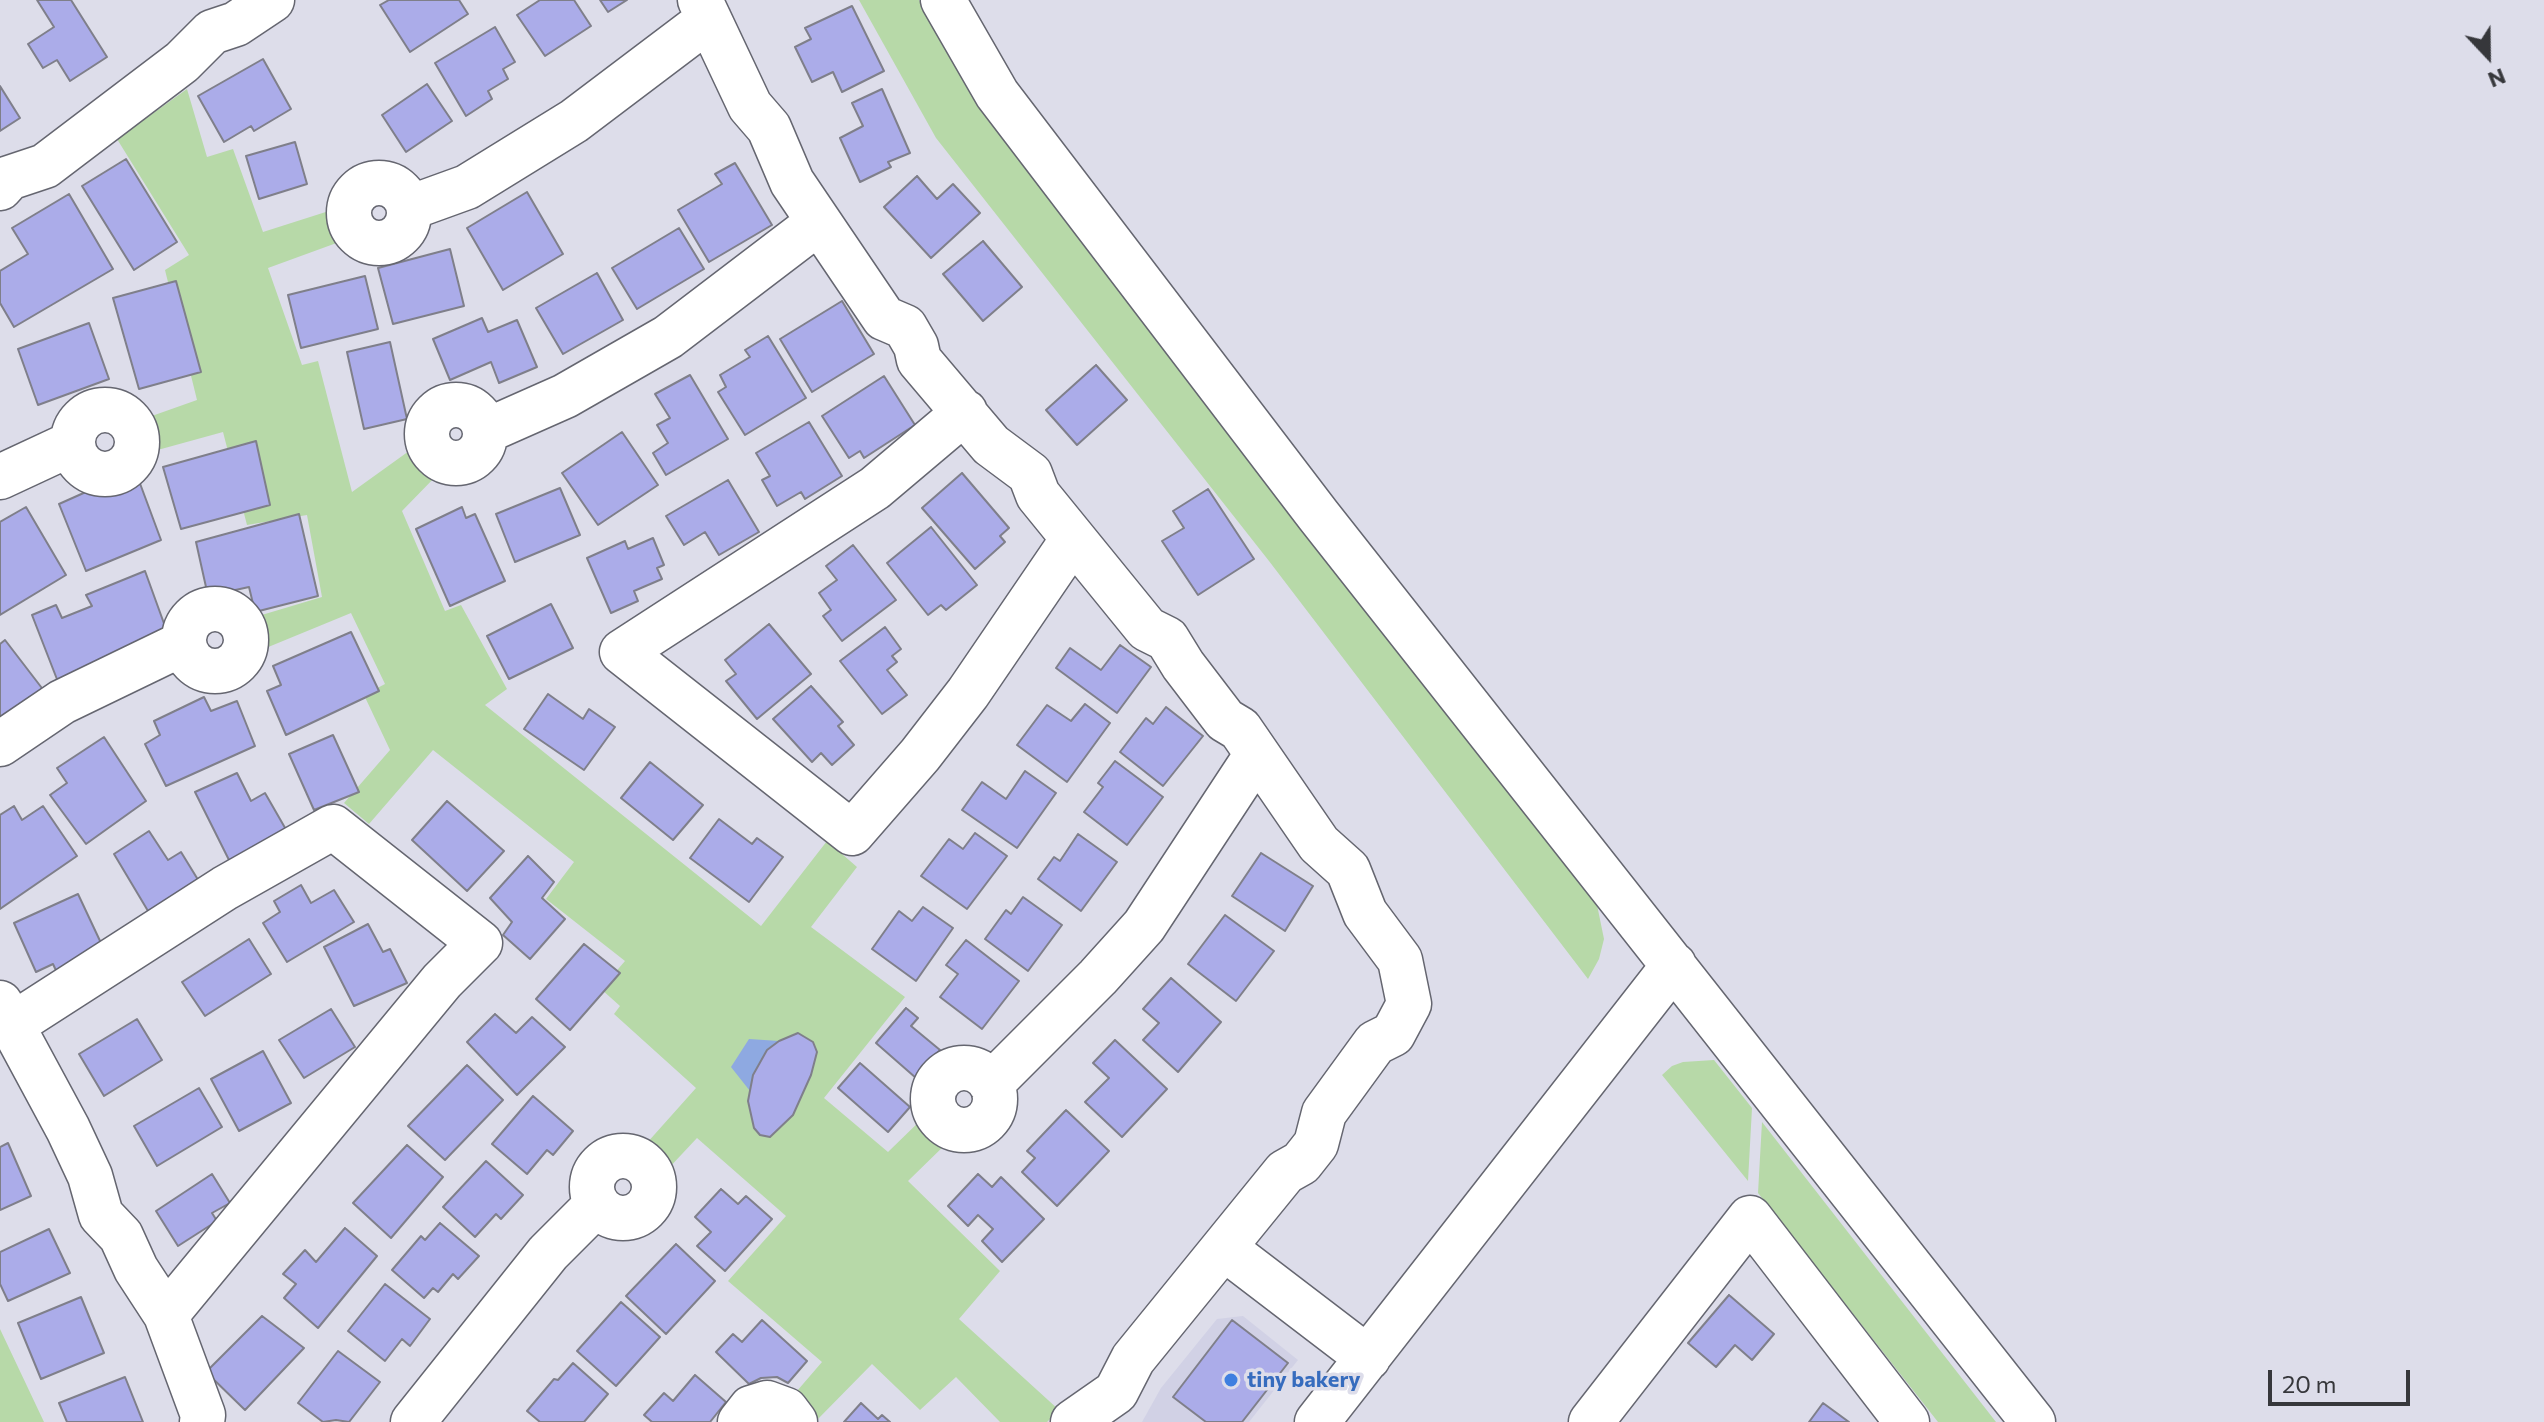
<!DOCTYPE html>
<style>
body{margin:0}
#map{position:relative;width:2544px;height:1422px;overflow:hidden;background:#ddddea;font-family:Commissioner,sans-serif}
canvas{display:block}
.north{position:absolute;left:2448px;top:16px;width:80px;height:80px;-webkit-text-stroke:6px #ddddea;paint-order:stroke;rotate:158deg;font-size:22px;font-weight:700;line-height:32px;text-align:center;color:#36373b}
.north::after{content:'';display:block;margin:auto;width:28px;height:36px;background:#36373b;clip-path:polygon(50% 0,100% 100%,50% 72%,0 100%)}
.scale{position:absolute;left:2268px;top:1370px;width:142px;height:36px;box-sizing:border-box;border:4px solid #36373b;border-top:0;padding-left:10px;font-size:24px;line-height:28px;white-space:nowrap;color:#36373b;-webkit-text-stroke:6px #ddddea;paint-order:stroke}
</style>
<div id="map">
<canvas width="2544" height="1422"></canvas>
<div class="north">N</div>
<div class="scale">20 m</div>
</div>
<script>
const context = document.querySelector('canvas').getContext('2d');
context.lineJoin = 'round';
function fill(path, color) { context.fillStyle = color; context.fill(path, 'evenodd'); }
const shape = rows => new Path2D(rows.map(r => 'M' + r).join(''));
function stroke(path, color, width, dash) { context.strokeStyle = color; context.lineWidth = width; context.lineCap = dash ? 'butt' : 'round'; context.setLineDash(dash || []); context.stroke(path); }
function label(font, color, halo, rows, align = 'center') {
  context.font = font + ' Commissioner,sans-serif'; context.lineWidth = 7; context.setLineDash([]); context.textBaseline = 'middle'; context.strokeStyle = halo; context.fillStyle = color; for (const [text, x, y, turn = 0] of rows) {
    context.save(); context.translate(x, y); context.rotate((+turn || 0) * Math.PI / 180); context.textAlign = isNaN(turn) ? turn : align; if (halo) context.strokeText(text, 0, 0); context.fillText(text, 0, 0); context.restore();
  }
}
fill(shape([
 [1243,1316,1298,1360,1249,1422,1142,1422,1161,1388,1217,1319]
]), '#d1d1e5');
fill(shape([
 [859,0,919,0,999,134,1596,900,1604,939,1599,959,1588,979,1269,561,936,138],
 [187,89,207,157,233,149,263,232,332,210,342,241,268,268,302,365,318,361,352,492,416,446,420,457,438,474,402,511,445,611,461,605,507,689,485,705,761,926,827,841,857,867,811,927,905,997,824,1098,888,1152,925,1116,938,1135,949,1141,908,1181,1000,1271,959,1319,1059,1410,1047,1422,1000,1422,956,1377,920,1410,872,1364,817,1420,809,1404,797,1391,822,1362,728,1281,786,1216,697,1138,667,1170,659,1156,646,1144,696,1088,614,1014,620,1006,601,989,625,961,546,899,574,862,433,750,369,824,344,803,390,750,364,695,385,684,351,613,261,650,261,639,255,617,322,597,307,515,247,525,223,432,154,451,155,438,149,417,197,400,165,270,189,255,117,139],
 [1714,1060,1752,1108,1748,1181,1662,1075,1672,1066,1683,1062],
 [1762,1122,1996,1422,1938,1422,1758,1193],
 [0,1329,44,1422,0,1422]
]), '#b7d9a8');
fill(shape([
 [749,1039,779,1041,767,1050,753,1075,750,1091,731,1067]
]), '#8ea9e1');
const building = shape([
 [37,0,71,0,107,57,70,81,57,60,43,68,28,44,54,27,37,0],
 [389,0,459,0,468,14,410,52,380,5,389,0],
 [540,0,574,0,591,26,545,56,517,15,540,0],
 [600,0,627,0,608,12,600,0],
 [852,6,884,71,842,92,833,72,812,82,795,47,811,39,805,28,852,6],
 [495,27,515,62,503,69,508,79,488,91,492,99,466,116,435,63,495,27],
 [263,59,291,109,254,131,251,126,224,142,198,96,263,59],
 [427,84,452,121,406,152,382,115,427,84],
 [0,86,20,118,0,131,0,86],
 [882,89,910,153,888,162,891,167,860,182,840,138,863,126,852,103,882,89],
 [295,142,307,184,259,199,246,156,295,142],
 [126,159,177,242,134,270,82,186,126,159],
 [735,163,772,225,709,262,678,210,722,184,715,174,735,163],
 [917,176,937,199,953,184,980,213,931,258,884,207,917,176],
 [527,192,563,254,503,290,467,228,527,192],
 [69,194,113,269,14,327,0,303,0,271,28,254,12,228,69,194],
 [679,228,704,269,637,309,612,268,679,228],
 [983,241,1022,287,983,321,943,274,983,241],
 [450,249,464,306,393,324,378,268,450,249],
 [597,273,623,320,563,354,536,308,597,273],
 [365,276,378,329,301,348,288,295,365,276],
 [176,281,201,372,139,389,113,298,176,281],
 [842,301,874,354,812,392,780,339,842,301],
 [482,318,488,332,517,320,537,367,499,383,491,362,450,380,433,339,482,318],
 [89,323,109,379,38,405,18,349,89,323],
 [768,336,806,398,745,435,718,392,726,387,720,375,750,357,745,350,768,336],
 [390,342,407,419,364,429,347,352,390,342],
 [1096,365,1127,400,1077,445,1046,410,1096,365],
 [690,375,728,439,666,475,653,453,668,443,657,425,670,418,655,394,690,375],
 [884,376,915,425,864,458,860,451,849,458,822,416,884,376],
 [809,422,842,476,805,499,801,492,777,506,762,480,770,476,756,453,809,422],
 [622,432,658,485,598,525,562,473,622,432],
 [256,441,270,505,181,529,163,467,256,441],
 [135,470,161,540,86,571,59,504,135,470],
 [962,473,1009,528,1000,536,1005,542,975,569,922,508,962,473],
 [728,480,759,532,719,555,705,532,684,545,666,516,728,480],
 [560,488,580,535,515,562,496,514,560,488],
 [1208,489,1254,559,1198,595,1162,541,1184,528,1173,511,1208,489],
 [26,507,66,575,0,615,0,522,26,507],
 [462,507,466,518,475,514,505,581,450,606,416,529,462,507],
 [299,514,318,596,255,612,249,587,208,596,196,542,299,514],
 [931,527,977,585,946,610,941,605,928,615,887,563,931,527],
 [653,538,664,565,657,568,662,579,634,591,638,601,611,613,587,558,625,541,628,549,653,538],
 [853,545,896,600,842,641,823,616,831,610,819,593,837,580,826,566,853,545],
 [145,571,170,640,60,687,32,615,56,605,62,618,92,606,86,595,145,571],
 [551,604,573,648,509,679,487,636,551,604],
 [769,624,811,674,757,719,726,681,736,674,725,660,769,624],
 [885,627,901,649,892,656,897,662,887,670,907,695,882,714,840,661,885,627],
 [351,632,379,691,286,735,267,691,281,685,273,666,351,632],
 [5,640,48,696,0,732,0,644,5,640],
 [1120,645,1151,667,1117,713,1056,668,1070,648,1101,670,1120,645],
 [811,686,843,722,838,726,854,745,832,765,821,753,812,762,773,719,811,686],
 [548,694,583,719,589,709,615,727,584,770,524,729,548,694],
 [204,697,211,711,237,701,255,746,166,786,145,744,160,735,154,721,204,697],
 [1085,704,1110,723,1067,782,1017,745,1047,705,1071,721,1085,704],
 [1166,707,1203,736,1163,786,1120,752,1146,718,1153,724,1166,707],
 [333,735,359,792,314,810,289,754,333,735],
 [104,737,146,801,86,844,50,795,67,783,57,768,104,737],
 [1115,761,1163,797,1127,845,1084,812,1103,787,1098,783,1115,761],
 [650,762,703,805,673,840,621,798,650,762],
 [1025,771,1056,793,1017,848,962,810,982,782,1006,799,1025,771],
 [237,773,251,801,265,793,288,833,230,862,195,792,237,773],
 [447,801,504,851,467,891,412,840,447,801],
 [14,806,22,820,43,806,77,856,0,909,0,815,14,806],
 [719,819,752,844,757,838,783,857,749,902,690,858,719,819],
 [149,831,168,860,181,852,200,883,151,916,114,854,149,831],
 [975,833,1007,856,967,909,921,876,949,839,963,849,975,833],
 [1078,834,1117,862,1081,911,1038,879,1054,857,1060,861,1078,834],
 [1261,853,1313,886,1285,931,1232,896,1261,853],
 [528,856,554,882,542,898,565,919,530,959,503,935,512,922,490,898,528,856],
 [301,885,311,903,334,890,354,922,287,962,263,923,280,912,274,901,301,885],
 [78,894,101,943,59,977,53,964,36,972,14,923,78,894],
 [1023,897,1062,925,1028,971,985,939,1006,910,1011,914,1023,897],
 [923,907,953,928,916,981,872,949,899,911,912,921,923,907],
 [1225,915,1274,951,1236,1001,1188,964,1225,915],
 [368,924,383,952,390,949,407,983,354,1006,324,947,368,924],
 [249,939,271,974,205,1016,182,982,249,939],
 [966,940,1019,981,982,1029,940,997,958,974,946,965,966,940],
 [584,944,620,973,570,1030,536,999,584,944],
 [1171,978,1221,1022,1178,1072,1143,1040,1159,1023,1143,1009,1171,978],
 [906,1008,918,1018,911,1026,940,1050,916,1078,876,1043,906,1008],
 [331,1009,355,1047,304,1078,279,1040,331,1009],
 [495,1014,516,1033,532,1017,565,1047,517,1095,467,1042,495,1014],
 [137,1019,162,1060,104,1096,79,1054,137,1019],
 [798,1033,813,1042,817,1052,811,1075,793,1115,770,1137,760,1135,754,1128,748,1101,753,1075,767,1050,779,1041,798,1033],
 [1115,1040,1167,1089,1122,1137,1085,1102,1109,1078,1093,1063,1115,1040],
 [263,1051,291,1103,239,1131,211,1079,263,1051],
 [860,1063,910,1107,888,1132,838,1088,860,1063],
 [467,1065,503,1100,445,1160,408,1126,467,1065],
 [199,1088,222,1127,157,1166,134,1126,199,1088],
 [533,1096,573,1131,553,1155,547,1150,527,1174,492,1144,533,1096],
 [1066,1110,1109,1151,1057,1206,1022,1172,1035,1158,1027,1151,1066,1110],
 [8,1143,31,1196,0,1210,0,1147,8,1143],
 [407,1145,443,1177,391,1238,353,1203,407,1145],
 [486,1161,523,1195,501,1219,496,1214,475,1237,443,1207,486,1161],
 [212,1174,230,1203,212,1213,217,1221,178,1246,156,1211,212,1174],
 [978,1174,992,1187,1001,1177,1044,1219,1002,1262,982,1241,993,1229,978,1215,968,1226,948,1206,978,1174],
 [721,1189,738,1204,746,1196,772,1219,725,1271,697,1246,711,1232,695,1217,721,1189],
 [440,1223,479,1256,458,1279,453,1274,438,1292,433,1288,424,1298,392,1270,421,1236,425,1240,440,1223],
 [345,1228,377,1256,318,1328,284,1298,296,1284,283,1274,305,1250,316,1262,345,1228],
 [49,1229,70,1273,8,1301,0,1284,0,1252,49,1229],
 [676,1244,715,1281,666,1334,626,1296,676,1244],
 [385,1284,430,1319,410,1346,402,1339,385,1361,348,1331,385,1284],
 [1729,1295,1774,1334,1752,1360,1735,1345,1716,1367,1688,1343,1729,1295],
 [81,1297,104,1353,41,1379,18,1323,81,1297],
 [621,1302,660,1337,616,1386,577,1351,621,1302],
 [262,1316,304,1348,245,1410,206,1372,262,1316],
 [762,1320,807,1361,788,1383,777,1377,761,1378,749,1384,716,1352,733,1334,742,1342,762,1320],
 [1232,1320,1288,1363,1242,1422,1206,1422,1173,1397,1232,1320],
 [338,1351,380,1382,349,1422,336,1420,323,1422,298,1403,338,1351],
 [573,1363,608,1394,584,1422,540,1422,527,1411,554,1379,558,1380,573,1363],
 [695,1375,726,1402,710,1422,652,1422,644,1415,664,1393,673,1401,695,1375],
 [125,1377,143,1422,67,1422,59,1403,125,1377],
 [861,1403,878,1419,882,1415,890,1422,844,1422,861,1403],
 [1823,1403,1849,1422,1809,1422,1823,1403]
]);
fill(building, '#abace9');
stroke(building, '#7f7f8a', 2);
const minor = shape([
 [700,0,750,106,769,128,792,182,884,318,905,327,916,346,919,360,991,445,1030,474,1038,495,1147,629,1167,639,1183,665,1225,720,1240,729,1319,844,1348,870,1365,913,1400,960,1409,1004,1393,1034,1375,1043,1324,1113,1316,1144,1301,1163,1285,1172,1133,1359,1116,1392,1073,1422],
 [943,0,997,94,1318,515,2033,1422],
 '349 213a30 30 0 1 1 60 0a30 30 0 1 1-60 0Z',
 [0,188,9,178,45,166,182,62,212,32,236,24,272,0],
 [409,208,467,187,574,121,709,19],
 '427 434a29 29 0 1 1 58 0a29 29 0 1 1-58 0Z',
 '73 442a32 32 0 1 1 64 0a32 32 0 1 1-64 0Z',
 [965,412,875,488,622,652,852,833,920,755,968,693,1073,539],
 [486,431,565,396,668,337,819,222],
 [0,477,73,443],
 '184 640a31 31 0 1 1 62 0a31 31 0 1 1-62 0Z',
 [0,744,62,702,184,643],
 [0,1003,68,1129,90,1176,101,1215,121,1236,136,1269,166,1315,203,1415,202,1422],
 [12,1025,225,888,333,827,480,943,442,981,166,1315],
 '933 1099a31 31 0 1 1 62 0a31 31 0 1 1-62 0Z',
 [991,1084,1098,977,1144,926,1257,754],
 '592 1187a31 31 0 1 1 62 0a31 31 0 1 1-62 0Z',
 [1224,1248,1368,1358],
 [413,1422,548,1253,597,1204],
 [740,1422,751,1408,767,1403,786,1410,795,1422],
 [1317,1422,1674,965],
 [1591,1422,1750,1218,1907,1422]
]);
stroke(minor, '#656670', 47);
stroke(minor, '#fff', 44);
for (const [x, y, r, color] of [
 [1231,1380,8,"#3f7fe0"]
]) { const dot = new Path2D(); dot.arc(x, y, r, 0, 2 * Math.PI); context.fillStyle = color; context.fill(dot); stroke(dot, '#ddddea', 3); }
label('bold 22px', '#366cbe', '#ddddea', [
 ["tiny bakery",1247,1380]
], 'left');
</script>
